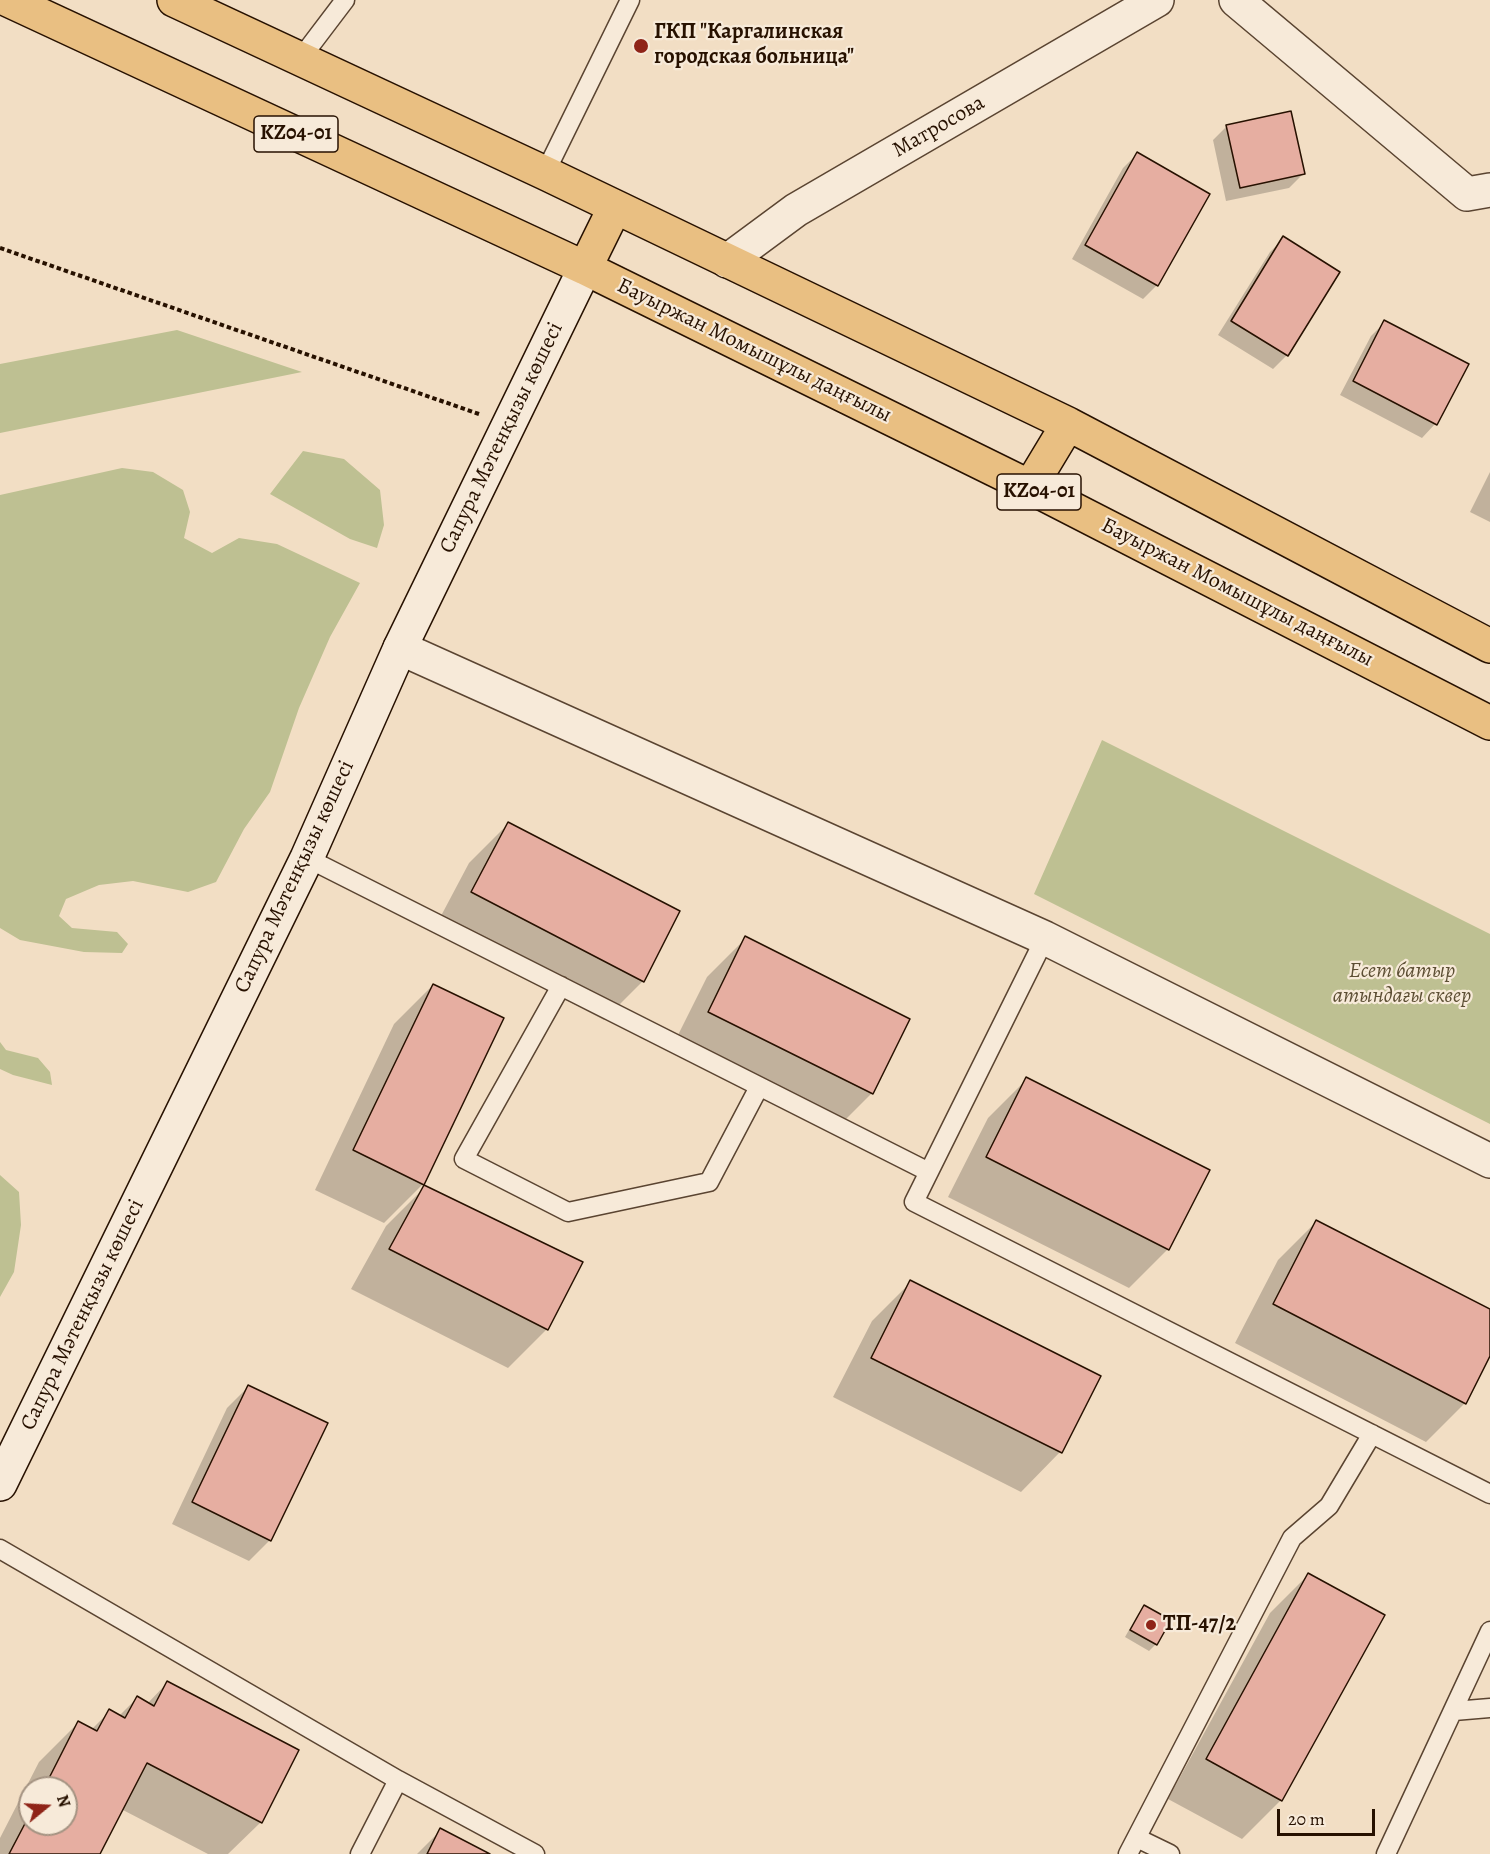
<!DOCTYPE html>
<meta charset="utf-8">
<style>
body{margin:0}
#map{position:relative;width:1490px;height:1854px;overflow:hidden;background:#f2dec4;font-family:Alegreya,serif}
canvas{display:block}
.north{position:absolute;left:18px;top:1776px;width:60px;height:60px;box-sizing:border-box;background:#f7ead9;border:2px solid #a49382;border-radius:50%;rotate:72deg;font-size:16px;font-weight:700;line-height:24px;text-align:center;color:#271100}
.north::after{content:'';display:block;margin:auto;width:21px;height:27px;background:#8f2418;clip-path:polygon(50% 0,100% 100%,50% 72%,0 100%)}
.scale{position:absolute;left:1277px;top:1809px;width:98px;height:27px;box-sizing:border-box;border:3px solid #271100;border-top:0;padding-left:8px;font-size:18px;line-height:21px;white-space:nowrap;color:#271100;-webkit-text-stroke:4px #f7ead9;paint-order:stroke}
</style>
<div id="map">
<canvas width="1490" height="1854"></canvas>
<div class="north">N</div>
<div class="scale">20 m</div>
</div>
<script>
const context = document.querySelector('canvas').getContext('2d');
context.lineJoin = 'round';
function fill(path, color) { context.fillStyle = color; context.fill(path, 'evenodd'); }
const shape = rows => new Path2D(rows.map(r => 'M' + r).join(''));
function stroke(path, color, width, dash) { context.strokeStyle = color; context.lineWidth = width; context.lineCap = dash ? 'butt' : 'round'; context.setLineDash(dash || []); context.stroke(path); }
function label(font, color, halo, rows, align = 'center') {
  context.font = font + ' Alegreya,serif'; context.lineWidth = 4.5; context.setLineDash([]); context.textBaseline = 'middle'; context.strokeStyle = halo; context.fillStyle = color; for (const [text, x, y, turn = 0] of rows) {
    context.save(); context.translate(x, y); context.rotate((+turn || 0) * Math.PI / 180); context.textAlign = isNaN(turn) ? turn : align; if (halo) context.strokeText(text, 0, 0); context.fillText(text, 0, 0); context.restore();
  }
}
fill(shape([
 [177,330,302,372,0,433,0,364],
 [303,451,344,459,380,490,384,525,377,548,350,539,270,494],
 [122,468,153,472,183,490,190,512,184,538,212,553,239,538,277,544,360,583,330,637,299,708,270,792,244,829,216,882,188,892,133,881,99,885,66,899,59,916,72,928,117,932,128,944,122,953,84,952,20,940,0,928,0,495],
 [1102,740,1490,934,1490,1124,1034,894],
 [0,1042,6,1050,38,1058,50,1072,52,1085,13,1075,0,1069],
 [0,1175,19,1192,21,1225,14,1272,0,1297]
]), '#bec092');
fill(shape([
 [1227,126,1303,174,1289,188,1226,201,1213,140],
 [1137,154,1157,285,1143,299,1072,259,1123,168],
 [1284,238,1338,273,1287,355,1273,369,1218,335,1270,252],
 [1385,322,1467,365,1435,424,1422,438,1340,395,1371,336],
 [1490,472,1490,522,1470,512],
 [508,824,643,981,604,1020,433,931,469,863],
 [746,938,872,1093,833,1132,670,1051,707,977],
 [433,985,423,1184,384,1223,315,1190,394,1024],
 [1027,1079,1168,1249,1129,1288,948,1197,988,1118],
 [425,1187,547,1329,508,1368,351,1289,386,1226],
 [1317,1221,1490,1311,1490,1353,1465,1403,1426,1442,1235,1343,1278,1260],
 [911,1282,1099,1377,1060,1452,1021,1492,833,1397,872,1321],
 [248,1387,270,1540,249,1561,172,1524,227,1408],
 [1309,1574,1281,1800,1242,1839,1168,1799,1270,1613],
 [1145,1607,1156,1644,1149,1651,1125,1637,1138,1614],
 [167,1683,261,1822,228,1854,208,1854,121,1809,98,1854,0,1854,0,1838,39,1762,78,1723,91,1730,110,1711,119,1716,137,1698,147,1704],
 [30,1788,66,1788,66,1824,30,1824],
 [441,1830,486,1854,417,1854]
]), '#0003');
const building = shape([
 [1291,111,1305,174,1240,188,1226,125,1291,111],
 [1137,152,1210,194,1158,286,1085,245,1137,152],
 [1283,236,1340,272,1288,356,1231,321,1283,236],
 [1384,320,1469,364,1437,425,1353,381,1384,320],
 [508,822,680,911,644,982,471,892,508,822],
 [745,936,910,1019,873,1094,708,1012,745,936],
 [433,984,504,1018,424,1185,353,1150,433,984],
 [1026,1077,1210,1170,1169,1250,986,1157,1026,1077],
 [424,1185,583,1262,548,1330,389,1249,424,1185],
 [1316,1220,1490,1309,1490,1356,1466,1404,1273,1304,1316,1220],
 [910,1280,1101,1376,1062,1453,871,1358,910,1280],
 [248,1385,328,1423,271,1541,192,1502,248,1385],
 [1308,1573,1385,1615,1282,1801,1206,1759,1308,1573],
 [1144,1605,1171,1620,1157,1645,1130,1630,1144,1605],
 [167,1681,299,1750,262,1823,147,1763,100,1854,9,1854,30,1814,30,1824,66,1824,66,1788,44,1788,78,1721,97,1731,109,1709,125,1718,137,1696,154,1706,167,1681],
 [440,1828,490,1854,427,1854,440,1828]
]);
fill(building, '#e6aea1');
stroke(building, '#271100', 1.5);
const lane = shape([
 [301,58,345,0],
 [545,173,630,0],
 [307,858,929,1172],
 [1045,938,914,1202,1490,1494],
 [561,986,464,1159,568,1212,709,1182,759,1087],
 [0,1549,398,1780,360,1854],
 [1454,1711,1490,1708],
 [398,1780,535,1854],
 [1137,1838,1170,1854],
 [1128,1854,1292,1538,1329,1506,1372,1434],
 [1386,1854,1490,1631]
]);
const street = shape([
 [1236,0,1467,194,1490,190],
 [727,261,796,210,1157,0],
 [400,648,1045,938,1490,1161]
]);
const secondary = shape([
 [0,1484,307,858,400,648,585,268]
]);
const primary = shape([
 [8,0,585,268,1030,487,1490,723],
 [174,0,545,173,1068,424,1490,646],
 [585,268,615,207],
 [1030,487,1068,424]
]);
stroke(lane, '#5a4431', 21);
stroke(street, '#5a4431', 36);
stroke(secondary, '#271100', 36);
stroke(primary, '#271100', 36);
stroke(shape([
 [0,248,479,414]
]), '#271100', 4, [4.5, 3]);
stroke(lane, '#f7ead9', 18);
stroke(street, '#f7ead9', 33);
stroke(secondary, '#f7ead9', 33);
stroke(primary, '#e9bf82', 33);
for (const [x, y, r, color] of [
 [641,46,8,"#8f2418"],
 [1151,1625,6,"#8f2418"]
]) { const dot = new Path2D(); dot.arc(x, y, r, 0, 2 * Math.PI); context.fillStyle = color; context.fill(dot); stroke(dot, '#f7ead9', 2); }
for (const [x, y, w] of [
 [296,134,84],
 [1039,492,84]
]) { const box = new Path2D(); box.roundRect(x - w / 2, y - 18, w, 36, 4.5); context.fillStyle = '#f7ead9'; context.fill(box); stroke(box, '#271100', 1.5); }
label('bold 21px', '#271100', null, [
 ["KZ04-01",296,134],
 ["KZ04-01",1039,492]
]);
label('bold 22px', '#271100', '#f7ead9', [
 ["ГКП \"Каргалинская",654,33],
 ["городская больница\"",654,58],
 ["ТП-47/2",1163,1625]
], 'left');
label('22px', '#271100', '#f7ead9', [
 ["Матросова",939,127,-30],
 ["Бауыржан Момышұлы даңғылы",754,351,26],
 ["Сапура Мәтенқызы көшесі",502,438,-64],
 ["Бауыржан Момышұлы даңғылы",1237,593,27],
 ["Сапура Мәтенқызы көшесі",295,877,-65],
 ["Сапура Мәтенқызы көшесі",83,1315,-64]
]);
label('italic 22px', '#5c4e33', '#f7ead9', [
 ["Есет батыр",1402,972],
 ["атындағы сквер",1402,997]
]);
</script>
